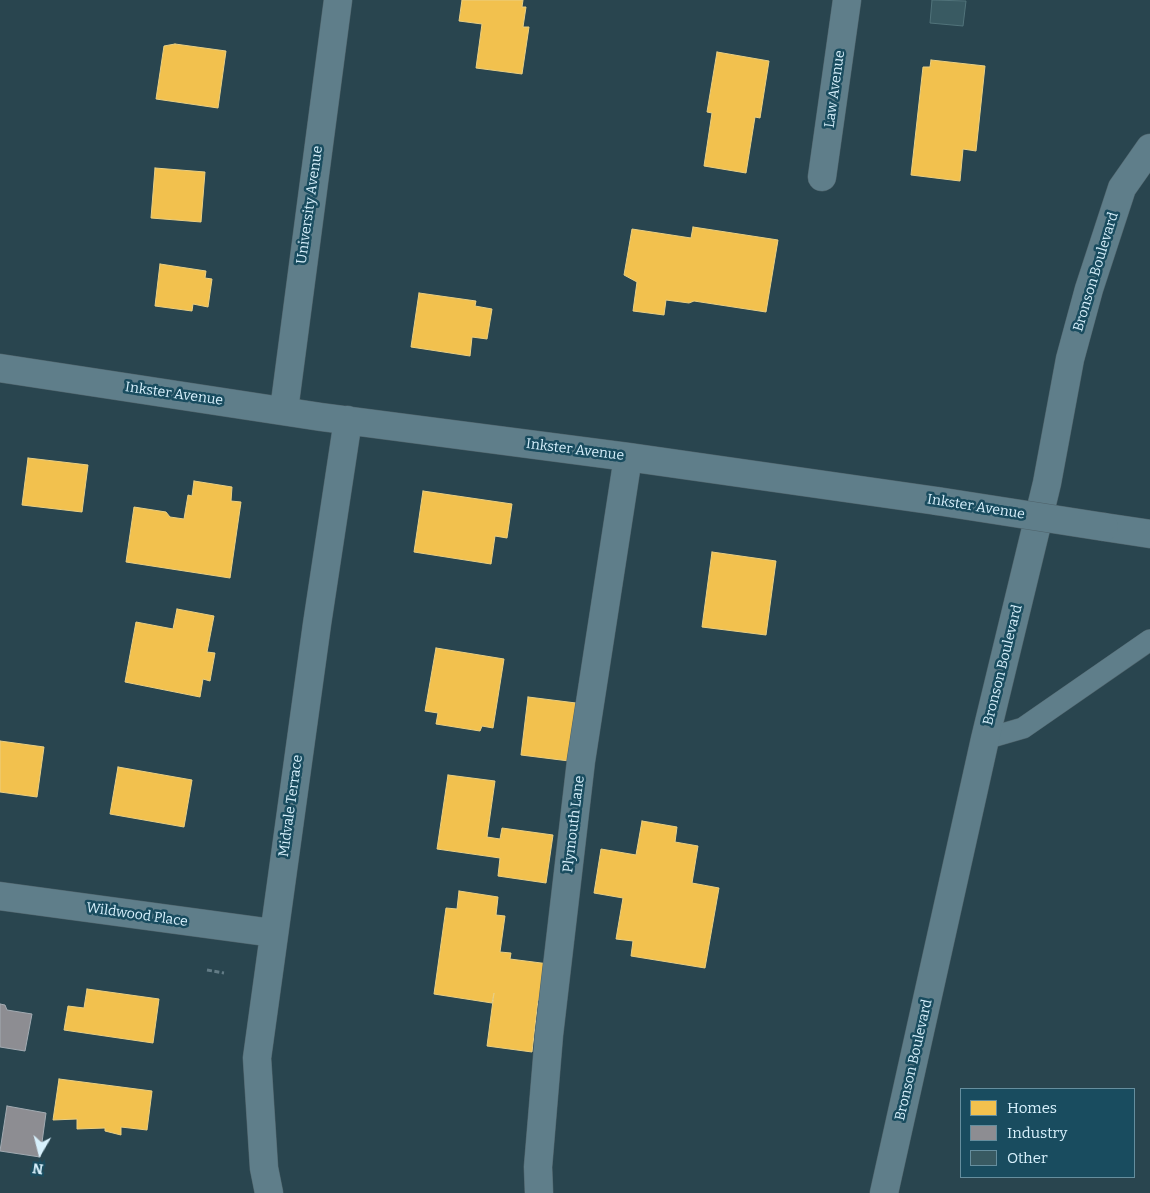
<!DOCTYPE html>
<style>
body{margin:0}
#map{position:relative;width:1150px;height:1193px;overflow:hidden;background:#29454f;font-family:Bitter,serif}
canvas{display:block}
.legend{position:absolute;left:960px;top:1088px;width:175px;height:90px;box-sizing:border-box;background:#194c5f;border:1px solid #658e9e;margin:0;padding:6px 9px;list-style:none;font-size:15px;color:#d7f0fc}
.legend li{display:flex;align-items:center;gap:10px;height:25px}
.legend b{width:25px;border:1px solid #658e9e}
.north{position:absolute;left:15px;top:1128px;width:50px;height:50px;-webkit-text-stroke:4px #194c5f;paint-order:stroke;rotate:188deg;font-size:14px;font-weight:700;line-height:20px;text-align:center;color:#d7f0fc}
.north::after{content:'';display:block;margin:auto;width:18px;height:22px;background:#d7f0fc;clip-path:polygon(50% 0,100% 100%,50% 72%,0 100%)}
</style>
<div id="map">
<canvas width="1150" height="1193"></canvas>
<ul class="legend">
<li><b style="height:14px;background:#f2c14e"></b>Homes</li>
<li><b style="height:14px;background:#8d8d92"></b>Industry</li>
<li><b style="height:14px;background:#395a62"></b>Other</li>
</ul>
<div class="north">N</div>
</div>
<script>
const context = document.querySelector('canvas').getContext('2d');
context.lineJoin = 'round';
function fill(path, color) { context.fillStyle = color; context.fill(path, 'evenodd'); }
const shape = rows => new Path2D(rows.map(r => 'M' + r).join(''));
function stroke(path, color, width, dash) { context.strokeStyle = color; context.lineWidth = width; context.lineCap = dash ? 'butt' : 'round'; context.setLineDash(dash || []); context.stroke(path); }
function label(font, color, halo, rows, align = 'center') {
  context.font = font + ' Bitter,serif'; context.lineWidth = 5; context.setLineDash([]); context.textBaseline = 'middle'; context.strokeStyle = halo; context.fillStyle = color; for (const [text, x, y, turn = 0] of rows) {
    context.save(); context.translate(x, y); context.rotate((+turn || 0) * Math.PI / 180); context.textAlign = isNaN(turn) ? turn : align; if (halo) context.strokeText(text, 0, 0); context.fillText(text, 0, 0); context.restore();
  }
}
const homes = shape([
 [462,0,523,0,522,7,526,7,523,27,529,27,522,74,476,68,482,24,459,21,462,0],
 [175,44,226,51,218,108,156,99,164,46,175,44],
 [717,52,769,61,760,118,755,117,746,173,704,166,712,113,707,112,717,52],
 [931,60,985,66,976,151,963,149,960,181,911,175,923,67,930,67,931,60],
 [155,168,205,172,201,222,151,218,155,168],
 [693,227,778,240,766,312,694,301,689,303,666,300,664,315,633,311,637,282,624,275,632,229,691,238,693,227],
 [160,264,206,271,205,278,212,279,208,307,193,304,192,311,155,306,160,264],
 [419,293,476,301,475,306,492,309,487,339,472,337,470,356,411,347,419,293],
 [28,458,88,465,82,512,22,505,28,458],
 [194,481,232,487,231,501,241,502,230,578,126,562,134,507,166,512,170,517,184,519,188,495,192,496,194,481],
 [423,491,512,504,507,538,495,536,491,564,414,552,423,491],
 [712,552,776,561,766,635,702,627,712,552],
 [177,609,214,616,207,652,215,653,210,681,203,679,200,697,125,682,136,622,173,629,177,609],
 [436,648,504,659,493,728,482,726,480,731,436,724,438,713,425,711,436,648],
 [528,697,576,703,569,761,521,755,528,697],
 [0,741,44,747,37,797,0,792,0,741],
 [118,767,192,780,184,827,110,814,118,767],
 [448,775,495,781,487,837,500,839,502,828,553,835,546,883,498,876,500,858,437,849,448,775],
 [642,821,677,827,675,842,698,846,692,883,719,888,705,968,631,956,633,941,616,939,623,898,594,893,601,849,636,855,642,821],
 [459,891,498,897,496,915,505,916,500,952,511,953,510,959,549,964,543,1001,538,1000,532,1052,487,1046,494,993,492,1003,434,994,446,908,457,909,459,891],
 [87,989,159,999,153,1043,64,1030,68,1006,84,1008,87,989],
 [59,1079,152,1091,147,1130,121,1127,121,1135,105,1131,105,1128,77,1129,77,1119,53,1120,59,1079]
]);
fill(homes, '#f2c14e');
stroke(homes, '#eacf82', 1);
const industry = shape([
 [0,1004,5,1005,7,1010,32,1014,25,1051,0,1047,0,1004],
 [7,1106,46,1113,40,1157,0,1151,7,1106]
]);
fill(industry, '#8d8d92');
stroke(industry, '#a3abb2', 1);
const building = shape([
 [932,0,966,1,963,26,930,23,932,0]
]);
fill(building, '#395a62');
stroke(building, '#51737a', 1);
const service = shape([
 [985,739,1023,728,1150,640]
]);
const minor = shape([
 [822,177,847,0],
 [0,368,321,417,628,457,937,501],
 [284,410,338,0],
 [1104,527,1150,534],
 [0,896,273,933],
 [269,1193,264,1168,257,1058,317,624,348,420],
 [539,1193,538,1167,549,1035,581,761,628,457],
 [884,1193,985,739,1047,483,1070,359,1089,289,1122,188,1150,148]
]);
stroke(service, '#4f636b', 22);
stroke(minor, '#4f636b', 29);
stroke(shape([
 [207,970,224,973]
]), '#637c86', 3, [5, 2.5]);
stroke(service, '#5f7e8a', 21);
stroke(minor, '#5f7e8a', 28);
const minorBridge = shape([
 [937,501,1104,527]
]);
stroke(minorBridge, '#4f636b', 29, []);
stroke(minorBridge, '#5f7e8a', 28);
label('14px', '#d7f0fc', '#194c5f', [
 ["Law Avenue",835,89,-82],
 ["University Avenue",310,205,-82],
 ["Bronson Boulevard",1096,272,-73],
 ["Inkster Avenue",174,394,8],
 ["Inkster Avenue",575,450,7],
 ["Inkster Avenue",976,507,9],
 ["Bronson Boulevard",1003,665,-76],
 ["Midvale Terrace",291,806,-82],
 ["Plymouth Lane",574,824,-83],
 ["Wildwood Place",137,915,8],
 ["Bronson Boulevard",914,1060,-77]
]);
</script>
